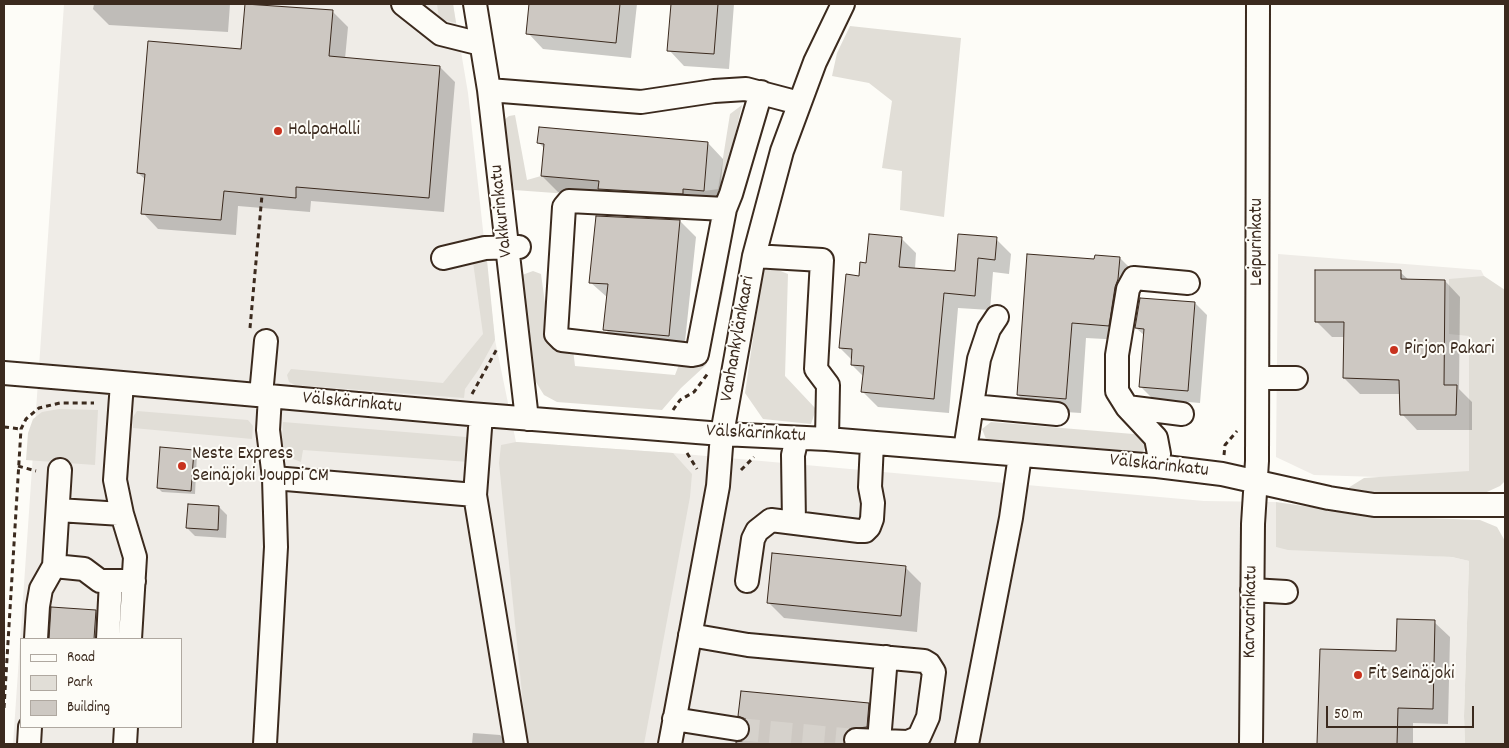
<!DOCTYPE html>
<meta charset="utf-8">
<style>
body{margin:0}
#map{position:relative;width:1509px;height:748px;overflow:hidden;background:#fdfcf7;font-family:Dekko,sans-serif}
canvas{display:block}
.frame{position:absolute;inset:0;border:5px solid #3b2a1e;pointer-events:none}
.legend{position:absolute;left:20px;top:638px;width:162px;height:90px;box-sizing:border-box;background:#fdfcf7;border:1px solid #afa8a0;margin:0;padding:6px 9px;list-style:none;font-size:15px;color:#3b2a1e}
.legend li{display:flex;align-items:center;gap:10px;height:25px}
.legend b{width:25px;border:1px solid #afa8a0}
.scale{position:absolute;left:1326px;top:706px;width:148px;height:22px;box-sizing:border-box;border:2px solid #3b2a1e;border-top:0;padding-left:6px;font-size:15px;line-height:18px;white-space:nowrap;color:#3b2a1e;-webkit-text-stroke:4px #fdfcf7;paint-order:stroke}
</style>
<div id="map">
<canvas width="1509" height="748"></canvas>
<div class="frame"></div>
<ul class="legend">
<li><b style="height:6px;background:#fdfcf7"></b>Road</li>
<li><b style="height:14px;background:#e1ded7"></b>Park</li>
<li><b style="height:14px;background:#cdc8c2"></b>Building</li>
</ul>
<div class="scale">50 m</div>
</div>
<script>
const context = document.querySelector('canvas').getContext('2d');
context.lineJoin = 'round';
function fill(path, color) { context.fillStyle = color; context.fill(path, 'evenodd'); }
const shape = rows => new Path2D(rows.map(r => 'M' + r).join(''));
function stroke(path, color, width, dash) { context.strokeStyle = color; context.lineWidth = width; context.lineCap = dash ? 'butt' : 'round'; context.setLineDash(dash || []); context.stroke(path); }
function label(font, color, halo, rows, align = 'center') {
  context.font = font + ' Dekko,sans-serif'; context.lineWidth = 4; context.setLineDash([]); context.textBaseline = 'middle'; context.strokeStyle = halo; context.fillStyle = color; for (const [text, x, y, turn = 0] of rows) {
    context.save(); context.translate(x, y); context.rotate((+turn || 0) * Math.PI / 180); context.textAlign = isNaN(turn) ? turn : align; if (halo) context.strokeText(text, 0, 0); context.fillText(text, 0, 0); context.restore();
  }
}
fill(shape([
 [64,4,453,4,468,93,495,340,516,442,673,453,1204,501,1276,502,1276,547,1452,557,1469,561,1464,716,1465,744,13,744],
 [21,639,181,639,181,727,21,727],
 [1278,254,1481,270,1484,276,1476,480,1314,475,1276,457]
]), '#efece7');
fill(shape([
 [437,4,453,4,456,23,439,19],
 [850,26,961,38,944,217,900,210,902,171,882,168,892,101,869,83,832,76,837,53],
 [742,105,719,205,514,190,504,120,509,116,515,115,527,180,541,176,704,191,718,189,730,114],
 [728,233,733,233,723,292,706,365,681,388,662,410,557,402,544,395,534,379,522,275,533,271,541,274,550,340,573,349,575,366,675,375,683,354,691,343],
 [487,260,495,340,479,369,465,389,464,398,295,385,289,382,287,375,291,369,443,383,483,334,473,262],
 [763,270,778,270,788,274,785,376,816,409,811,424,763,419,745,393],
 [1484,276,1505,290,1505,481,1500,486,1478,496,1378,493,1348,488,1364,478,1469,471,1469,336,1449,334,1449,279],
 [59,409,98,410,95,465,26,460,28,433,33,419,42,412],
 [137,411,248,420,253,426,252,439,133,428,133,417],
 [283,422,466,437,470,444,469,462,303,450,301,462,286,456,282,442],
 [991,422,1145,435,1147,444,1143,452,986,439,982,429],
 [516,442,673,453,692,474,690,497,644,744,527,744,499,463,501,445],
 [1276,502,1372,516,1480,520,1497,527,1505,541,1504,744,1465,744,1464,716,1469,561,1452,557,1288,550,1276,547]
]), '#e1ded7');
fill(shape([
 [94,4,230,4,228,32,109,25,93,9],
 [247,4,333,12,348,27,345,59,440,67,455,82,444,212,311,201,310,212,238,206,236,235,158,229,143,213,146,180,138,173,242,50],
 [531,4,637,4,631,58,543,49,528,33],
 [672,4,734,4,729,69,684,66,669,50],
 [539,143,708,143,723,159,719,206,558,192,542,176,545,149],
 [680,221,696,237,684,351,620,345,605,329,608,298,590,282],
 [901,238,916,253,915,269,956,273,996,239,1011,254,1009,274,993,272,990,310,958,308,949,413,878,407,863,392,864,377,852,365,852,360,840,348,860,277,868,264],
 [1120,258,1135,273,1123,340,1086,338,1081,413,1033,410,1018,395],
 [1400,272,1410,281,1445,281,1460,297,1459,389,1472,402,1472,430,1417,430,1402,414,1401,394,1360,394,1344,378,1345,337,1332,337,1316,321],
 [1195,303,1207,315,1200,403,1153,399,1141,387,1145,336,1136,328],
 [194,451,197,454,195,494,162,492,158,488],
 [219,507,227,515,226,538,195,536,187,528],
 [906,568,921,583,917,632,784,618,768,602],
 [52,608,95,611,107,623,106,639,49,639],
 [1434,622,1450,637,1448,724,1413,723,1413,744,1319,744,1321,651,1397,653],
 [868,704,884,720,865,744,737,744,748,738,751,731,751,727,740,715],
 [473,733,500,735,504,739,505,744,472,744]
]), '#0003');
const building = shape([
 [245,4,333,10,329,56,440,66,429,198,296,187,296,198,224,191,221,220,141,214,145,174,137,173,148,41,241,49,245,4],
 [529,4,620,4,616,43,526,34,529,4],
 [671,4,718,4,714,54,667,51,671,4],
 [539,127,708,142,704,191,683,189,683,194,598,189,599,181,541,176,544,144,537,143,539,127],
 [596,216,680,220,669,336,603,330,608,284,589,283,596,216],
 [869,234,902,237,899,267,955,271,958,234,997,237,995,260,978,258,975,296,944,293,934,399,861,392,864,366,851,365,852,349,839,348,846,274,859,276,860,262,866,263,869,234],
 [1027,254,1094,259,1095,255,1120,257,1118,279,1115,287,1109,326,1072,323,1066,399,1017,395,1027,254],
 [1315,270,1401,270,1401,279,1445,280,1444,385,1457,385,1456,415,1400,415,1399,380,1343,378,1344,322,1315,322,1315,270],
 [1140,298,1195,302,1188,391,1139,387,1144,329,1135,328,1140,298],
 [160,447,194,450,191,491,157,488,160,447],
 [188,504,219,506,218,530,186,528,188,504],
 [772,553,906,566,901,616,767,603,772,553],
 [51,607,96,610,94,639,49,639,51,607],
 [1397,619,1435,620,1433,709,1398,708,1397,744,1317,744,1320,649,1396,651,1397,619],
 [741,691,869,703,867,727,849,729,845,733,843,739,844,744,736,744,736,742,742,741,747,738,750,731,749,725,746,719,738,716,741,691]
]);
fill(building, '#cdc8c2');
stroke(building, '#3b2a1e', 1);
stroke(shape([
 [737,729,856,740]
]), '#d6d2cc', 22, [22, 11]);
const minor = shape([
 [403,4,441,34,481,44],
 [475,4,489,90,527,419],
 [489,90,641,102,714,91,746,89,799,103],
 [725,209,569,201,564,207,556,334,562,340,692,355,697,354,725,209,731,194,761,92],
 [754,256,822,260,816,369,828,385,827,439],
 [443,258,485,248,519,247],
 [4,373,100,381,470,414,722,434,827,439,1157,466,1222,474,1329,498,1374,505,1505,505],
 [1258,378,1296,378],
 [122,383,115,480,122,514,135,557,130,639],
 [261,395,266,341],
 [972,406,1057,414],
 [1127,407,1182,414],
 [481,415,475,495,516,744],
 [965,450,979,359,989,329,997,317],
 [1157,466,1159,454,1156,438,1127,407,1117,391,1117,355,1128,289,1134,278,1188,283],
 [274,478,475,495],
 [58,510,122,514],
 [794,523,793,455,797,438],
 [54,566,84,569,100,581,134,581],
 [747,581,753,539,757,531,771,520,859,531,865,531,869,527,872,519,873,503,870,487,872,443],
 [1252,590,1286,592],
 [690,635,748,645,924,661,929,664,934,672,928,717,919,737,908,742,856,740],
 [36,639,38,606,41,589,54,566,60,470],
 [108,639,111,581],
 [674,719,737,729],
 [879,741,886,657],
 [29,744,30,727],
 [125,744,126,727],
 [265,744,276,547,274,478,268,430,270,396],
 [670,744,718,486,722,434,754,256,782,151,815,62,843,4],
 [967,744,1011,518,1020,455],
 [1251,744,1253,524,1257,461,1258,4]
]);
stroke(minor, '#3b2a1e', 26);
stroke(shape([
 [250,328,262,195],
 [472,394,498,347],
 [673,410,680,400,694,392,709,372],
 [4,427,21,429],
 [687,453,697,469],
 [1224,455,1225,445,1237,431],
 [18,466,36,471],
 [741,470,754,457],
 [4,708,21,429,26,419,39,408,60,403,94,403]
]), '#3b2a1e', 3, [5, 4]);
stroke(minor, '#fdfcf7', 22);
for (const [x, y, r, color] of [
 [278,131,5,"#c8321e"],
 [1394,350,5,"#c8321e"],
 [182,466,5,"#c8321e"],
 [1358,675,5,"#c8321e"]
]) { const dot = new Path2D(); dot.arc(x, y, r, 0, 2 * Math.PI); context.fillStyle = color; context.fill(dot); stroke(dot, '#fdfcf7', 2); }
label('19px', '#3b2a1e', '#fdfcf7', [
 ["HalpaHalli",288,131],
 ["Pirjon Pakari",1404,350],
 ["Neste Express",192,455],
 ["Seinäjoki Jouppi CM",192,477],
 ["Fit Seinäjoki",1368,675]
], 'left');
label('19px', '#3b2a1e', '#fdfcf7', [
 ["Vakkurinkatu",503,211,-96],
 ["Leipurinkatu",1258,242,-90],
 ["Vanhankylänkaari",739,339,-80],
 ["Välskärinkatu",352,404,5],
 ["Välskärinkatu",756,435,3],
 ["Välskärinkatu",1159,467,6],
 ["Karvarinkatu",1252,612,-89]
]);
</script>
